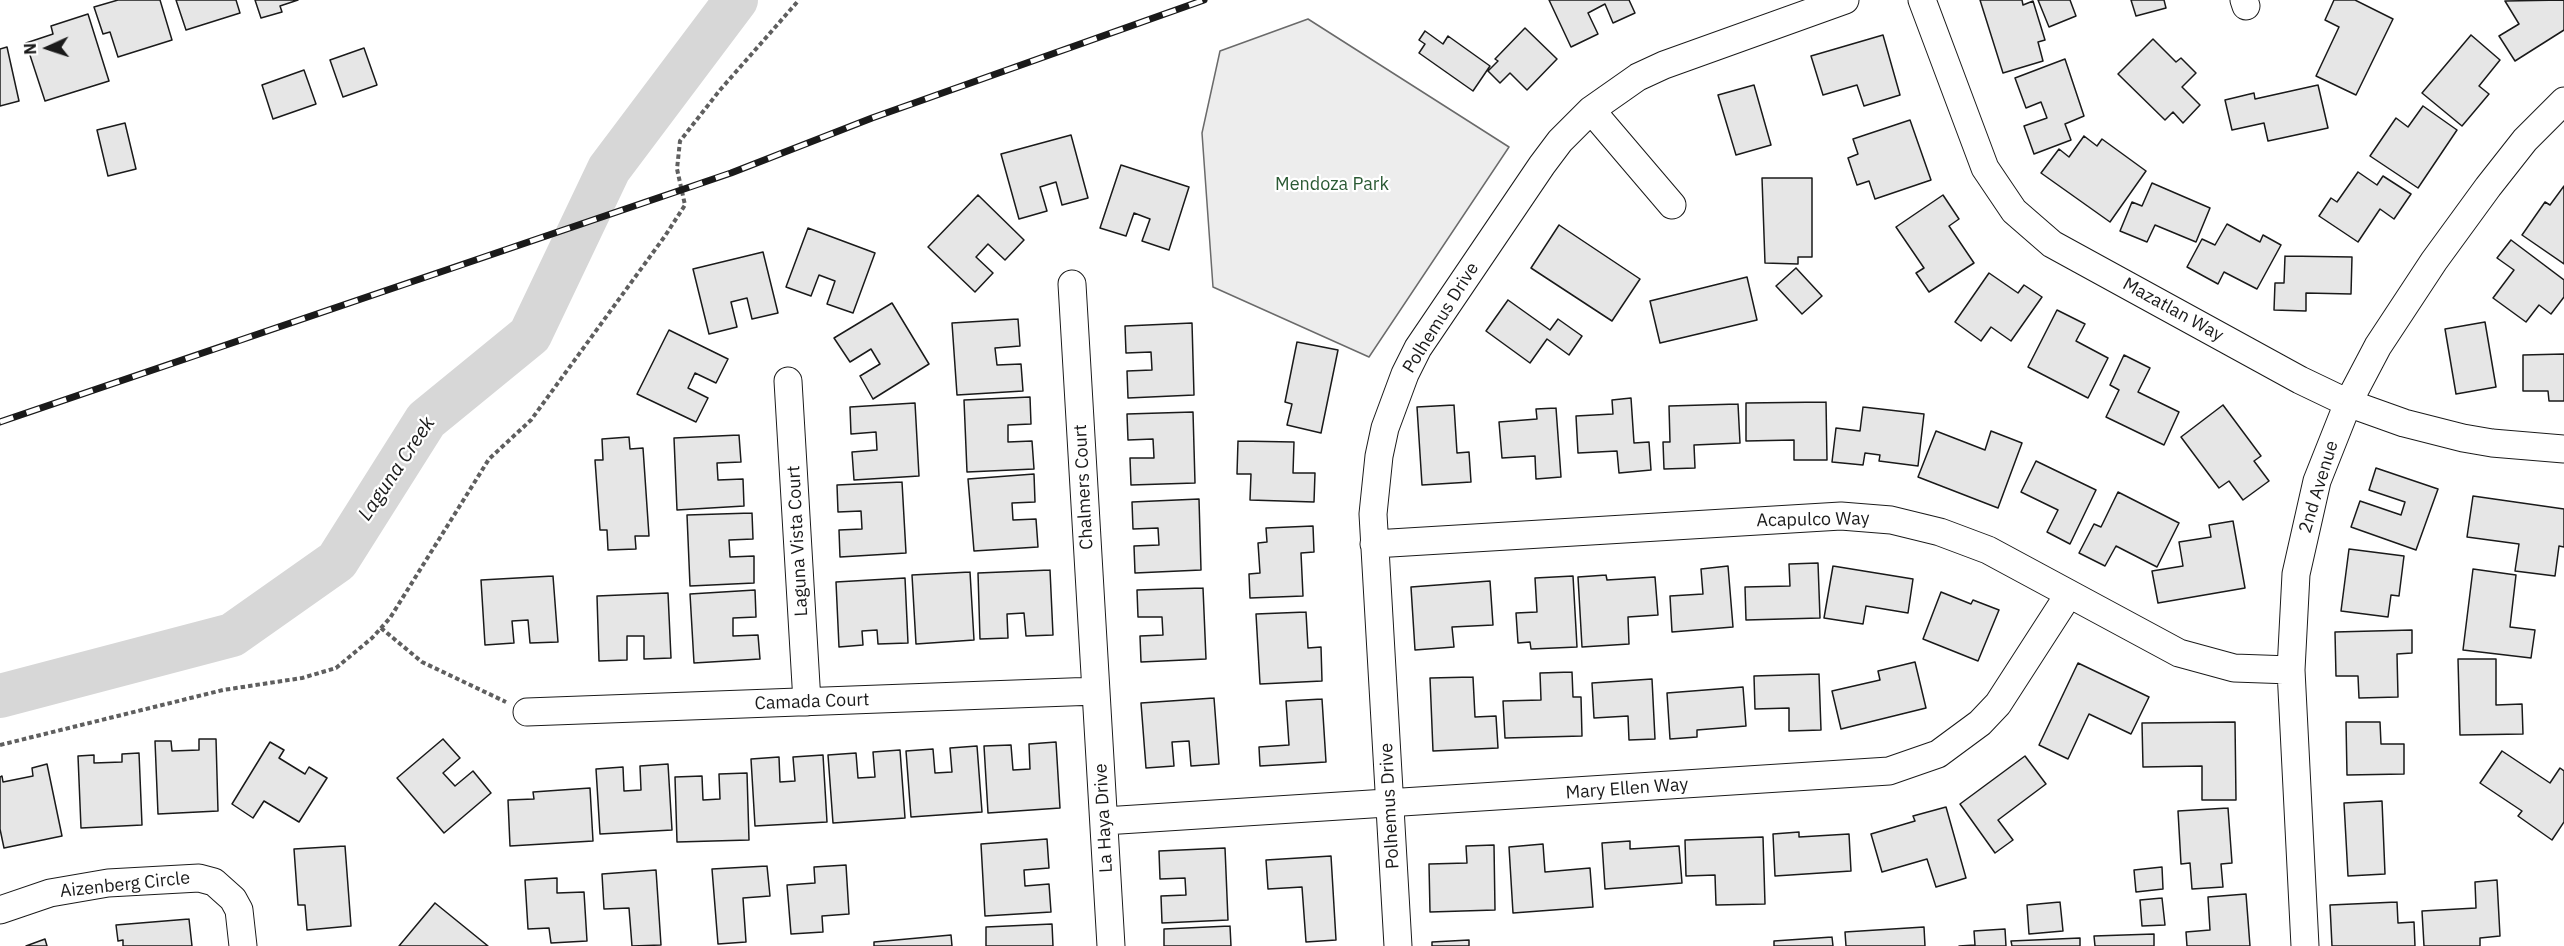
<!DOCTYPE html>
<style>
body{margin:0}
#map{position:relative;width:2564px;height:946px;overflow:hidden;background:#fff;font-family:"IBM Plex Sans",sans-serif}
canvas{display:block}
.north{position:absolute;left:18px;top:18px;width:60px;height:60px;-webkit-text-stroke:4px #fff;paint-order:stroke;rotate:267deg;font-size:16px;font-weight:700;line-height:24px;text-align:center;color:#1a1a1a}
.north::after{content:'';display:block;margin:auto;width:21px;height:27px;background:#1a1a1a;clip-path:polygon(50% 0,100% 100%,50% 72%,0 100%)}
</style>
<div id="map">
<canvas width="2564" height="946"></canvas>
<div class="north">N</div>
</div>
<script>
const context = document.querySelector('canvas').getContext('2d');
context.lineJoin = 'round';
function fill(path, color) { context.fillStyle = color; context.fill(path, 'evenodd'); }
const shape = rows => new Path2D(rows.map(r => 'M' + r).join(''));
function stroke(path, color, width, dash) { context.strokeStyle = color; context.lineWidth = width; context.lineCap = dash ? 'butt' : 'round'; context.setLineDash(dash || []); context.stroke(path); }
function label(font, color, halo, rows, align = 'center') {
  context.font = font + ' "IBM Plex Sans",sans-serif'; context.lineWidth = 4.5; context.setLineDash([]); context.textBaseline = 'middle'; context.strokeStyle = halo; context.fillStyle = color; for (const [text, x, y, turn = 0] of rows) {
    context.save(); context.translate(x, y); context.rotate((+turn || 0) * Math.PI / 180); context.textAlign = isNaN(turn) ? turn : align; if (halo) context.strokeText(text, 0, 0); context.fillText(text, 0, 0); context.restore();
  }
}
const built = shape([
 [1308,19,1509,147,1369,357,1213,287,1202,133,1220,51,1308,19]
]);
fill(built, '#ededed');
stroke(built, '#6a6a6a', 1.5);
stroke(shape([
 [0,696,232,635,337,561,426,420,530,335,609,169,736,0]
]), '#d7d7d7', 44);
const building = shape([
 [118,0,160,0,172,40,118,57,110,32,103,34,94,7,118,0],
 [176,0,236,0,240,13,186,30,176,0],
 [255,0,298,0,280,6,282,12,261,18,255,0],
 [1549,0,1629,0,1635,13,1613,23,1605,4,1588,13,1598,34,1571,47,1549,0],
 [1980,0,2022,0,2023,5,2033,1,2045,40,2038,42,2043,61,2003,73,1980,0],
 [2038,0,2070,0,2076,16,2049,27,2038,0],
 [2131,0,2164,0,2166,8,2136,16,2131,0],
 [2334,0,2355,0,2393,19,2356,95,2316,76,2339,27,2325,20,2334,0],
 [2564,0,2564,30,2515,61,2499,36,2519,24,2505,1,2564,0],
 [88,14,109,81,45,101,26,43,53,34,51,26,88,14],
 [1525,28,1557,59,1527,90,1510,73,1500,83,1488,71,1498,61,1495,59,1525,28],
 [1425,31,1443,44,1448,36,1490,66,1473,91,1419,53,1425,44,1419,40,1425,31],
 [1883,35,1900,95,1864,106,1857,85,1823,95,1811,56,1883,35],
 [2471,35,2500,60,2479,86,2489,94,2462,126,2422,93,2471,35],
 [2153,39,2176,62,2181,58,2196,73,2182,87,2200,105,2183,123,2173,112,2165,120,2118,74,2153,39],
 [7,47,19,101,0,106,0,49,7,47],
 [364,48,377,85,343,97,330,60,364,48],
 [2065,59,2084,116,2065,124,2071,140,2034,154,2024,126,2047,118,2041,102,2026,108,2015,78,2065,59],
 [304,70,316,104,273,119,262,85,304,70],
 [1754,85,1771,145,1736,155,1718,95,1754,85],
 [2318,85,2328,128,2268,141,2264,123,2232,130,2225,100,2254,93,2255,99,2318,85],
 [2423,106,2457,130,2418,188,2370,156,2396,118,2408,127,2423,106],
 [1910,120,1931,180,1875,199,1869,181,1857,185,1848,158,1858,154,1853,139,1910,120],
 [125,123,136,169,108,176,97,130,125,123],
 [1071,135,1088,198,1062,205,1056,182,1040,187,1047,211,1019,219,1001,154,1071,135],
 [2084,136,2097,146,2102,139,2146,171,2110,222,2041,173,2059,149,2069,157,2084,136],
 [1121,165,1189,187,1169,250,1142,241,1150,219,1134,213,1126,236,1100,228,1121,165],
 [2358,172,2377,185,2383,176,2411,194,2394,219,2380,209,2358,242,2319,216,2331,198,2337,202,2358,172],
 [1762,178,1812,178,1812,257,1798,257,1798,264,1765,263,1762,178],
 [2152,183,2210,208,2196,242,2155,225,2147,242,2120,231,2132,202,2142,206,2152,183],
 [2564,186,2564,264,2522,235,2545,202,2550,205,2564,186],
 [978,195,1024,240,1005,260,988,244,976,257,993,273,975,292,928,247,978,195],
 [1943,195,1959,219,1949,226,1974,263,1929,292,1916,273,1924,268,1896,227,1943,195],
 [2227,224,2260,242,2263,235,2281,245,2257,289,2224,272,2218,284,2187,267,2202,239,2215,245,2227,224],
 [1559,225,1640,279,1612,321,1531,268,1559,225],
 [808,228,875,253,853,313,827,304,835,281,819,275,811,296,786,287,808,228],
 [2511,240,2564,280,2564,297,2551,314,2539,305,2526,322,2493,298,2514,270,2497,258,2511,240],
 [763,252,778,313,752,319,747,298,731,302,737,327,709,334,693,269,763,252],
 [2285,256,2352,257,2351,294,2306,293,2306,311,2274,310,2275,283,2284,283,2285,256],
 [1796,268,1822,296,1802,314,1776,286,1796,268],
 [1989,273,2018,293,2024,285,2042,297,2011,341,1991,327,1981,341,1955,322,1989,273],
 [1747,277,1757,320,1660,343,1650,301,1747,277],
 [1508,300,1550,330,1558,319,1582,336,1569,355,1547,339,1530,363,1486,331,1508,300],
 [892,303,929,364,873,399,860,376,880,364,871,349,850,362,834,338,892,303],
 [2057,310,2085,324,2076,341,2108,358,2088,398,2028,367,2057,310],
 [1018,319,1020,346,995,348,997,365,1021,364,1023,391,957,395,952,323,1018,319],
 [2485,322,2496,387,2456,394,2445,329,2485,322],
 [1192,323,1194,395,1128,398,1127,371,1152,370,1151,352,1126,353,1125,326,1192,323],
 [669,330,728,359,716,383,695,373,688,388,708,398,696,422,637,394,669,330],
 [1297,342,1338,350,1321,433,1287,425,1292,404,1285,402,1297,342],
 [2564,354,2564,401,2549,401,2548,391,2523,391,2523,355,2564,354],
 [2124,355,2150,368,2138,392,2179,412,2164,445,2106,417,2119,390,2110,385,2124,355],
 [1030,397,1031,424,1008,425,1008,442,1032,441,1034,469,967,472,964,400,1030,397],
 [1631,398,1634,443,1649,442,1651,470,1619,473,1617,451,1578,453,1576,416,1613,414,1612,400,1631,398],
 [1826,402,1827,460,1794,460,1794,440,1746,441,1746,403,1826,402],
 [915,403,919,476,854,480,852,452,877,450,876,432,851,434,850,407,915,403],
 [1738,404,1740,443,1694,445,1695,468,1664,469,1663,442,1670,442,1669,406,1738,404],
 [1454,405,1457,453,1469,452,1471,482,1422,485,1417,407,1454,405],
 [2223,405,2261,456,2254,461,2269,481,2243,500,2229,481,2219,488,2181,437,2223,405],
 [1863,407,1924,414,1918,466,1879,461,1880,455,1865,453,1863,465,1832,462,1836,428,1860,431,1863,407],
 [1556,408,1561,477,1536,479,1535,456,1502,458,1499,422,1537,419,1536,409,1556,408],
 [1193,412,1195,483,1131,485,1130,458,1154,458,1153,439,1128,440,1127,414,1193,412],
 [1936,431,1985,450,1991,431,2022,443,1998,508,1918,477,1936,431],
 [739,435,741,462,717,463,718,480,743,479,744,506,677,510,674,438,739,435],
 [629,437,630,449,643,448,649,536,635,536,636,549,608,550,607,530,600,530,595,460,603,460,602,439,629,437],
 [1238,441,1294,442,1293,473,1315,473,1314,502,1250,500,1251,474,1237,474,1238,441],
 [2036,461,2096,490,2070,544,2047,532,2058,510,2021,492,2036,461],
 [2376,468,2438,489,2416,550,2351,527,2360,501,2401,515,2405,502,2369,490,2376,468],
 [1034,474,1035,502,1012,503,1013,520,1036,519,1038,547,974,551,968,479,1034,474],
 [902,482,906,553,840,557,839,530,862,529,861,511,838,512,837,485,902,482],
 [2118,492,2179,523,2157,567,2116,546,2105,566,2079,553,2094,524,2101,527,2118,492],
 [2473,496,2564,509,2564,547,2559,546,2555,576,2515,571,2519,544,2467,537,2473,496],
 [1199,499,1201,570,1135,573,1134,546,1159,545,1158,528,1133,529,1132,502,1199,499],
 [752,513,753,539,729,540,730,557,754,556,754,583,690,586,687,515,752,513],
 [2233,521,2245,588,2158,603,2152,571,2183,566,2179,542,2211,537,2209,525,2233,521],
 [1313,526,1314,552,1301,553,1303,596,1250,598,1249,574,1260,573,1258,543,1267,542,1266,528,1313,526],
 [2349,549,2404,556,2399,596,2391,595,2388,617,2341,611,2349,549],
 [1818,563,1820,618,1746,620,1745,587,1790,586,1789,564,1818,563],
 [1728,566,1733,627,1672,632,1670,596,1703,594,1701,569,1728,566],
 [1833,566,1913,579,1908,613,1866,606,1863,624,1824,618,1833,566],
 [2473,569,2516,575,2510,627,2535,630,2531,658,2463,650,2473,569],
 [1050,570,1053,635,1026,636,1024,613,1007,614,1008,638,980,639,978,573,1050,570],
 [970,572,974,640,916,644,912,575,970,572],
 [1606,575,1607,580,1655,577,1658,615,1628,617,1629,644,1582,647,1578,577,1606,575],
 [553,576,558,642,530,643,528,620,512,621,514,643,485,645,481,580,553,576],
 [1573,576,1577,647,1531,649,1530,642,1518,643,1516,613,1537,612,1535,578,1573,576],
 [905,578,908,643,878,644,877,630,862,631,863,645,839,647,836,582,905,578],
 [1490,581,1493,625,1452,627,1454,647,1415,650,1411,587,1490,581],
 [1203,588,1206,659,1141,662,1140,636,1163,635,1162,617,1138,617,1137,590,1203,588],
 [755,590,756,617,733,618,733,636,758,635,760,659,694,663,690,594,755,590],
 [1941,592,1971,604,1973,600,1999,610,1978,661,1923,639,1941,592],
 [668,593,671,658,644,659,644,636,627,636,627,660,599,661,597,596,668,593],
 [1306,612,1308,648,1321,647,1322,681,1260,684,1256,614,1306,612],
 [2412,630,2412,653,2397,654,2398,697,2359,698,2358,676,2336,676,2335,632,2412,630],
 [2458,659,2496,659,2496,705,2522,704,2523,734,2460,735,2458,659],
 [1915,662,1926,708,1841,729,1832,691,1880,680,1878,671,1915,662],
 [2078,663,2149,697,2131,734,2089,714,2068,759,2039,745,2078,663],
 [1572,672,1573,697,1581,697,1582,736,1505,738,1503,701,1541,700,1540,673,1572,672],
 [1819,674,1821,730,1789,731,1789,708,1755,709,1754,676,1819,674],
 [1473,677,1475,717,1496,716,1498,748,1433,751,1430,678,1473,677],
 [1652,679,1655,739,1629,740,1628,716,1594,718,1592,683,1652,679],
 [1743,687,1746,726,1697,730,1697,737,1670,739,1667,693,1743,687],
 [1214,698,1219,764,1191,766,1189,741,1172,742,1174,766,1146,768,1141,703,1214,698],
 [1322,699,1326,762,1260,766,1259,747,1289,745,1286,701,1322,699],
 [2235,722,2236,800,2202,800,2202,766,2143,767,2142,723,2235,722],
 [2346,722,2380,722,2381,744,2404,744,2404,774,2347,775,2346,722],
 [199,739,216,739,218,811,158,814,155,741,171,741,172,751,199,750,199,739],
 [443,739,460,758,443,773,455,786,473,771,491,793,444,833,397,778,443,739],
 [270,742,284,750,279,758,305,774,309,767,327,778,299,822,264,801,253,818,232,804,270,742],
 [1056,742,1060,808,988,813,984,746,1011,745,1013,770,1030,769,1029,744,1056,742],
 [977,746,982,812,911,817,906,751,933,749,935,773,952,772,950,748,977,746],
 [900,750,905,818,833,823,828,755,856,753,858,778,875,777,873,752,900,750],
 [2502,751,2550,783,2560,768,2564,771,2564,822,2552,840,2518,816,2522,811,2480,783,2502,751],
 [139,753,142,825,81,828,78,756,94,755,94,763,122,762,122,754,139,753],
 [823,755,827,822,755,826,751,759,779,757,780,782,795,781,793,757,823,755],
 [2025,756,2046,784,1998,820,2013,840,1995,853,1960,804,2025,756],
 [47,764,62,836,4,848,0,829,0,777,2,776,3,782,33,776,32,768,47,764],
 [668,764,672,830,600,834,596,769,623,767,624,791,641,790,640,766,668,764],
 [747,773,749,840,677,842,675,777,702,776,703,800,720,799,719,774,747,773],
 [590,788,593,841,510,846,508,800,534,799,533,792,590,788],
 [2382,801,2385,874,2348,876,2344,803,2382,801],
 [1946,807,1966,878,1936,887,1927,859,1882,872,1871,834,1915,821,1913,816,1946,807],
 [2228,808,2232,863,2221,864,2223,887,2192,889,2190,863,2181,864,2178,811,2228,808],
 [1799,832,1799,837,1849,834,1851,871,1775,876,1773,834,1799,832],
 [1763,837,1765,904,1716,905,1715,875,1686,876,1685,840,1763,837],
 [1047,839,1049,868,1024,870,1025,886,1049,884,1051,912,985,916,981,844,1047,839],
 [1630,841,1630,849,1679,846,1682,883,1605,889,1602,843,1630,841],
 [1543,844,1545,872,1590,868,1593,907,1513,913,1509,847,1543,844],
 [1494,845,1495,910,1430,912,1429,864,1467,863,1466,846,1494,845],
 [345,846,351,926,307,930,305,905,298,905,294,849,345,846],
 [1225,848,1228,920,1162,923,1161,896,1186,895,1185,878,1160,879,1159,851,1225,848],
 [1331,856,1336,940,1306,942,1302,887,1268,889,1266,860,1331,856],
 [846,865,849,914,822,916,823,932,791,934,787,885,815,883,814,867,846,865],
 [767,866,770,896,743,898,746,942,718,944,712,869,767,866],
 [2162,867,2163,889,2136,892,2134,870,2162,867],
 [656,870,661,945,632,946,629,908,604,909,602,874,656,870],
 [557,878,557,893,584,892,587,941,551,943,549,928,528,929,525,880,557,878],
 [2497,880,2500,936,2480,938,2480,946,2424,946,2422,911,2476,908,2475,882,2497,880],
 [2246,894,2250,946,2187,946,2186,932,2210,930,2208,897,2246,894],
 [2162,898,2165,925,2142,926,2140,900,2162,898],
 [2060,902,2063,931,2029,934,2027,905,2060,902],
 [2397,902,2398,923,2414,922,2415,946,2332,946,2330,905,2397,902],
 [435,903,488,946,399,946,435,903],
 [189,919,192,946,123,946,123,940,118,941,116,925,189,919],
 [1052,924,1053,946,986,946,986,927,1052,924],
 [1230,926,1231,946,1164,946,1164,929,1230,926],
 [1924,927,1925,946,1846,946,1845,932,1924,927],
 [2005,929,2006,946,1959,946,1975,945,1974,931,2005,929],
 [2154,934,2154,946,2095,946,2094,936,2154,934],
 [951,935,952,946,874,946,874,942,951,935],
 [1832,937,1833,946,1774,946,1774,941,1832,937],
 [2080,938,2080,946,2012,946,2011,941,2080,938],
 [45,939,47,946,26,946,45,939],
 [1469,940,1469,946,1432,946,1432,942,1469,940]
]);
fill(building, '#e6e6e6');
stroke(building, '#1a1a1a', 1.5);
const minor = shape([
 [1922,0,1985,168,2014,211,2052,244,2300,380,2348,403,2404,423,2463,438,2492,443,2564,449],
 [2244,0,2246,6],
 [1591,110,1672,205],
 [1072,284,1111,946],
 [788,381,807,702],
 [1374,544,1841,516,1891,520,1940,532,1988,550,2179,653,2234,668,2291,670],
 [527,712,1096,691],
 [1104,821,1889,771,1938,754,1980,723,1998,704,2069,594],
 [0,910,50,893,108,883,199,878,214,882,233,899,239,910,243,946],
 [1398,946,1373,514,1379,456,1385,428,1405,374,1418,348,1542,165,1560,141,1591,110,1638,77,1664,65,1845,0],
 [2305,946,2291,670,2296,574,2317,481,2348,403,2378,346,2434,261,2488,187,2525,140,2564,101]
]);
stroke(minor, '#1a1a1a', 29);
stroke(shape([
 [381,628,422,662,506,702],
 [0,745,223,690,302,678,336,668,372,638,390,618,489,459,531,420,665,236,685,205,677,169,680,141,720,90,799,0]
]), '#5f5f5f', 4, [4.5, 3]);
stroke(minor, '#fff', 27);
const rail = shape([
 [0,422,731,173,872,118,1204,0]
]);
stroke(rail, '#1a1a1a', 7);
stroke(rail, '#fff', 4.5, [14]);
label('18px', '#2b5a34', '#fff', [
 ["Mendoza Park",1332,185]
]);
label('18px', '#1a1a1a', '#fff', [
 ["Mazatlan Way",2173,310,29],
 ["Polhemus Drive",1441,318,-58],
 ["Chalmers Court",1084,487,-93],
 ["2nd Avenue",2319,487,-73],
 ["Acapulco Way",1813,520,-1],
 ["Laguna Vista Court",798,541,-93],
 ["Camada Court",812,702,-2],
 ["Mary Ellen Way",1627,789,-4],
 ["Polhemus Drive",1390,806,-93],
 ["La Haya Drive",1104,818,-93],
 ["Aizenberg Circle",125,885,-6]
]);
label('italic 20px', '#1a1a1a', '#fff', [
 ["Laguna Creek",397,469,-56]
]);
</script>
